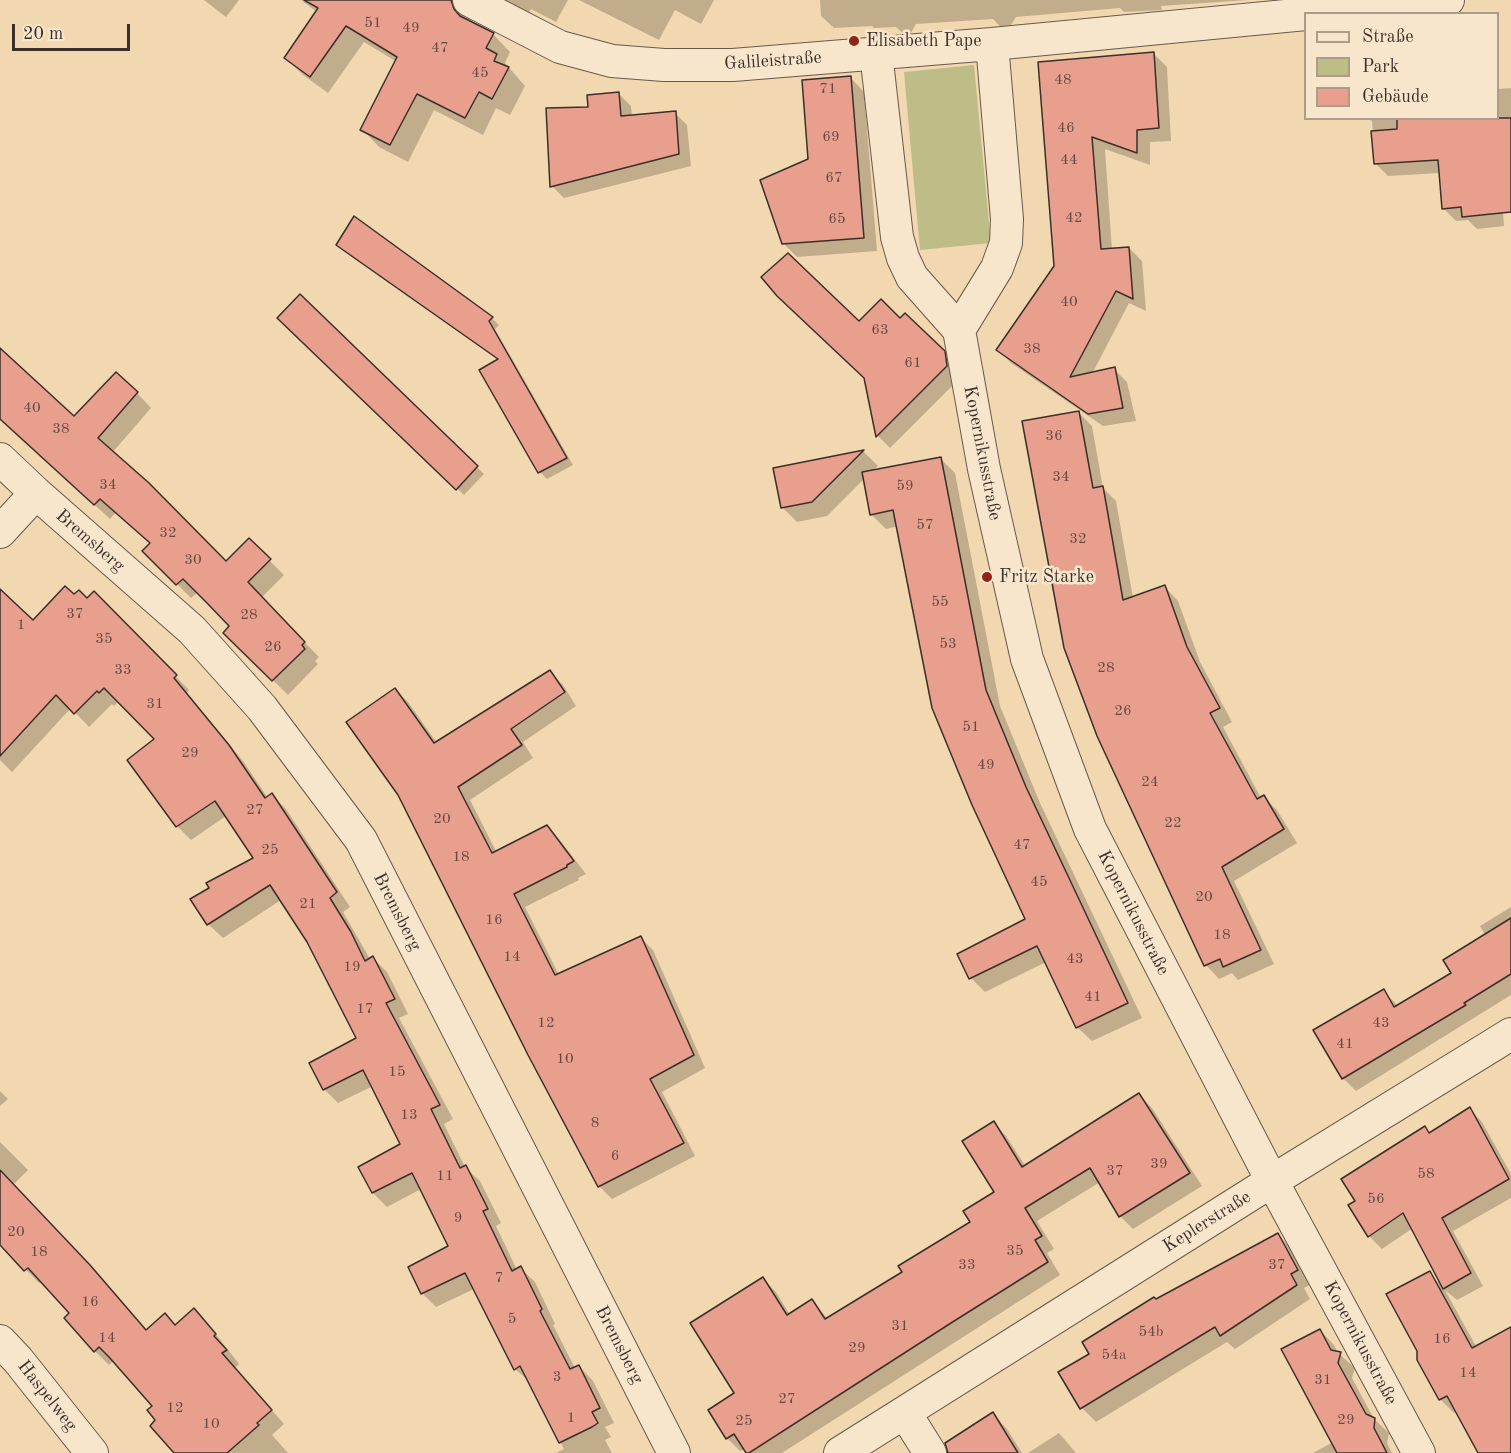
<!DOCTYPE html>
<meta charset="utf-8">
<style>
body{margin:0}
#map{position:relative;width:1511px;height:1453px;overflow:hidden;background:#f2d8b0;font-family:"Old Standard TT",serif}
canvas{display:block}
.legend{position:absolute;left:1304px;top:12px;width:195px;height:108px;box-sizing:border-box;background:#f7e6cc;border:2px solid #ac9d8b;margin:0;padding:8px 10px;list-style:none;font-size:18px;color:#3b2f29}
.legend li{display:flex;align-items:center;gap:12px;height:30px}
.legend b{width:30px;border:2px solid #ac9d8b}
.scale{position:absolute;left:12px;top:24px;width:118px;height:27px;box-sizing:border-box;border:3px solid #3b2f29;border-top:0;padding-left:8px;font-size:18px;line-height:21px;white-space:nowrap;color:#3b2f29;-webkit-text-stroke:4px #f7e6cc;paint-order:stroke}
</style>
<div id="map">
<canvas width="1511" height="1453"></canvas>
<ul class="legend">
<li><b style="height:8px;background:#f7e6cc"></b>Straße</li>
<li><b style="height:16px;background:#bfbd87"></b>Park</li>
<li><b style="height:16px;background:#e99f8e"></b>Gebäude</li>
</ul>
<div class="scale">20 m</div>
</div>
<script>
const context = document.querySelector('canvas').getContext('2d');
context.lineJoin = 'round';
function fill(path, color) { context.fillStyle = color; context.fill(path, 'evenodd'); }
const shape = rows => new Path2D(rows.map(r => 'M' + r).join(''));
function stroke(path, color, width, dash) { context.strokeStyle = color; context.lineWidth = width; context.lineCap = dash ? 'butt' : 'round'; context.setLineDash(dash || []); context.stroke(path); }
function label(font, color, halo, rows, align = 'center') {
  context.font = font + ' "Old Standard TT",serif'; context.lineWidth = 5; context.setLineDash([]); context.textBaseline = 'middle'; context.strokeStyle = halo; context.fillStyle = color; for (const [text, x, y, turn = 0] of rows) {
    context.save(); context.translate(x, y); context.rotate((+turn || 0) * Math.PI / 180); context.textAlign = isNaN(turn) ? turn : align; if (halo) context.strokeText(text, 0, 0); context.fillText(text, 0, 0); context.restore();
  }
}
fill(shape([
 [974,65,991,243,920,250,904,72]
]), '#bfbd87');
fill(shape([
 [204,0,239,0,226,17],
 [301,0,483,0,470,10,469,22,493,34,510,52,505,63,525,86,510,115,496,108,483,135,434,110,408,162,379,147,362,129,397,62,364,42,328,93,303,75,286,58,317,12],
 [491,0,568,0,556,22,531,9,527,17],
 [579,0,714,0,701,24,675,10,659,40],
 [820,0,1248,0,1161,6,1162,10,1124,12,1120,8,1016,17,1006,33,993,19,916,24,908,38,896,27,874,28,872,26,834,28,821,16],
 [1154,54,1167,67,1171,141,1150,142,1150,165,1105,149,1112,250,1129,248,1142,261,1146,311,1129,303,1092,374,1114,369,1127,382,1136,421,1103,426,1011,363,998,349,1055,266,1039,63],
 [851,78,864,92,877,251,797,257,783,243,810,160],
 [1511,88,1511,169,1500,170,1504,226,1477,229,1468,220,1456,221,1443,208,1440,173,1388,176,1375,163,1372,121,1367,118,1498,118,1498,89],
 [619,94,631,106,632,116,675,113,687,125,691,166,564,198,552,186,590,109],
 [338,245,492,318,499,325,495,329,573,465,547,479,540,472,499,360,345,252],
 [300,296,484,474,464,495,279,318],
 [905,315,956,365,959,379,890,448,878,436,866,378,859,323,900,320],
 [0,351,74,418,137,393,151,408,112,453,226,563,249,540,284,575,261,598,319,657,315,661,318,664,288,695,225,633,231,626,198,592,191,598,144,551,152,544,116,512,110,519,0,418],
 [1078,412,1092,426,1103,488,1116,501,1133,598,1165,587,1178,601,1200,662,1232,722,1223,727,1261,798,1263,797,1277,810,1297,843,1234,881,1274,964,1238,980,1232,973,1219,979,1206,965,1098,735],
 [863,451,878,466,871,472,940,458,955,473,1000,706,1040,803,1142,1018,1092,1041,1077,1027,1046,962,985,992,971,978,1027,919,898,526,886,529,871,514,864,479,827,516,797,522,782,507,775,470],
 [94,593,189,690,187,693,243,761,268,798,272,795,286,809,350,907,343,912,370,959,373,958,387,972,408,1014,399,1018,453,1119,444,1124,465,1167,480,1181,501,1223,496,1226,517,1270,520,1268,535,1282,555,1324,553,1325,575,1368,579,1366,593,1381,614,1423,605,1427,611,1437,605,1440,612,1453,556,1453,564,1449,530,1382,515,1369,474,1289,436,1307,422,1293,450,1247,421,1189,387,1207,373,1193,360,1167,402,1145,373,1086,338,1103,324,1089,358,1039,308,941,281,900,223,938,208,924,193,900,255,859,226,816,191,840,177,826,129,761,156,739,119,701,114,706,112,704,89,727,71,708,12,772,0,760,0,603,33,622,74,596,87,600],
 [550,672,563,685,576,706,523,742,533,758,470,800,497,853,546,826,559,839,586,874,578,878,579,880,525,907,559,975,641,938,653,950,705,1068,662,1092,695,1156,612,1199,599,1186,395,689,408,702,437,743],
 [1511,907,1511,995,1356,1091,1343,1078,1383,990,1398,1006,1453,973,1485,935,1480,926],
 [0,1091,8,1099,0,1106],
 [1139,1095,1152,1108,1202,1186,1133,1229,1120,1216,1100,1182,1037,1221,1054,1249,1047,1253,1060,1275,782,1453,747,1453,745,1449,740,1451,727,1438,763,1279,776,1292,790,1315,812,1301,828,1319,905,1273,972,1222,996,1193,993,1123,1006,1136,1026,1167],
 [1470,1109,1482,1122,1511,1174,1511,1198,1453,1231,1483,1286,1457,1300,1445,1290,1477,1348,1511,1343,1511,1453,1480,1453,1457,1411,1454,1413,1440,1399,1429,1273,1442,1286,1413,1228,1382,1249,1369,1236,1357,1202,1425,1128,1431,1134],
 [0,1142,28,1170,13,1185,147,1331,176,1326,194,1310,208,1324,239,1364,235,1368,284,1424,272,1435,288,1453,175,1453,157,1420,154,1406,114,1360,109,1365,95,1351,66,1318,71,1313,42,1281,39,1283,0,1243],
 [1278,1235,1292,1249,1311,1284,1304,1288,1310,1299,1235,1349,1227,1342,1096,1422,1082,1408,1091,1355,1156,1301],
 [1320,1330,1334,1345,1338,1353,1355,1368,1352,1378,1374,1419,1389,1433,1387,1443,1392,1453,1313,1453,1333,1442],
 [993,1414,1007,1429,1022,1453,958,1453],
 [1059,1433,1076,1453,1028,1453]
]), '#0003');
const building = shape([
 [304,0,451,0,454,9,460,16,494,33,486,48,497,54,494,61,509,67,492,99,479,92,465,118,417,94,390,145,360,130,397,57,346,26,310,77,284,58,318,8,304,0],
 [1154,52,1159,128,1137,130,1137,153,1092,137,1101,249,1129,247,1133,299,1116,291,1070,377,1115,367,1123,408,1088,414,996,350,1054,266,1038,62,1154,52],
 [851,76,864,238,782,244,760,180,808,159,802,80,851,76],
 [619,92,621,116,676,111,679,154,550,187,546,108,588,107,587,95,619,92],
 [1397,118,1511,118,1511,212,1462,217,1461,207,1442,209,1438,160,1374,164,1371,131,1397,129,1397,118],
 [354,216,493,317,489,321,567,458,538,473,479,370,498,359,336,245,354,216],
 [788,253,859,321,881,299,900,318,905,313,945,351,947,366,876,437,864,378,777,296,761,277,788,253],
 [300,294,478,466,456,490,277,318,300,294],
 [0,348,74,416,116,372,138,392,98,438,149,483,226,561,249,538,271,559,248,582,305,642,302,645,305,649,272,681,223,633,229,626,207,603,183,579,176,585,142,551,150,543,100,499,94,505,0,419,0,348],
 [1079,411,1093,488,1103,486,1123,600,1165,585,1187,647,1220,708,1210,713,1257,799,1264,795,1284,829,1222,867,1261,950,1223,967,1220,959,1204,966,1097,736,1064,648,1022,421,1079,411],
 [864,450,812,502,781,508,773,468,864,450],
 [941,457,986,690,1026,787,1128,1003,1076,1028,1037,946,969,979,957,954,1025,919,972,805,932,708,893,510,870,515,862,472,941,457],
 [65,586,74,594,79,590,87,598,94,591,177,675,174,678,229,745,265,798,272,793,337,892,330,898,351,932,365,961,373,956,395,999,386,1003,440,1105,431,1109,460,1168,466,1165,488,1209,483,1211,512,1271,521,1266,542,1309,540,1311,570,1369,579,1365,600,1408,592,1412,598,1423,592,1427,559,1443,520,1366,514,1370,465,1273,421,1294,408,1267,448,1246,412,1173,372,1193,358,1167,400,1144,363,1070,323,1090,309,1063,356,1038,307,942,270,885,207,925,190,899,209,888,206,883,253,858,215,801,176,827,127,760,154,739,104,688,99,693,97,691,74,714,56,695,0,756,0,589,33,620,65,586],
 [550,670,565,692,511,729,522,745,458,787,492,853,547,825,574,861,567,865,567,867,514,894,555,975,641,936,694,1055,650,1079,684,1143,598,1187,528,1055,398,795,346,722,395,688,434,743,550,670],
 [1511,918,1511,974,1464,1003,1466,1005,1342,1079,1313,1030,1384,989,1394,1007,1451,973,1443,960,1511,918],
 [1139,1093,1190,1173,1119,1217,1090,1168,1025,1208,1042,1236,1035,1240,1048,1262,951,1323,749,1453,746,1453,734,1434,726,1439,708,1410,734,1393,690,1323,763,1277,787,1315,812,1299,825,1319,902,1272,898,1266,970,1222,963,1211,994,1192,962,1141,994,1121,1022,1167,1139,1093],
 [1470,1107,1509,1179,1442,1218,1471,1273,1443,1289,1403,1213,1368,1237,1348,1205,1355,1201,1341,1179,1425,1126,1429,1133,1470,1107],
 [0,1170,90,1265,146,1330,165,1313,175,1325,194,1308,216,1334,214,1336,227,1350,222,1353,272,1410,257,1423,259,1425,227,1453,174,1453,150,1426,155,1420,147,1410,152,1406,109,1357,99,1347,94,1352,64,1318,69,1313,28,1268,24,1271,0,1245,0,1170],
 [1278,1233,1298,1270,1291,1274,1297,1285,1220,1336,1215,1327,1080,1409,1058,1372,1089,1354,1082,1342,1154,1297,1156,1299,1278,1233],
 [1430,1271,1472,1348,1511,1327,1511,1453,1478,1453,1447,1396,1439,1400,1417,1360,1417,1351,1386,1294,1430,1271],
 [1320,1329,1331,1350,1341,1352,1338,1363,1366,1414,1375,1418,1374,1428,1387,1453,1337,1453,1281,1349,1320,1329],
 [993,1412,1018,1453,948,1453,945,1443,993,1412]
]);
fill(building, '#e99f8e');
stroke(building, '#3b2f29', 1.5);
const minor = shape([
 [469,0,560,47,612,61,664,65,733,65,992,44,1306,14],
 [1310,14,1448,0],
 [876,53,897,237,903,258,912,277,959,330,984,469,1027,659,1090,829,1272,1181,1419,1453],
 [959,330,997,268,1006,243,1007,219,992,44],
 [0,459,36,493,192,630,262,708,361,840,674,1453],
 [0,532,36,493],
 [0,1341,18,1360,92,1453],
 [905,1413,930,1453],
 [840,1453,1272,1181,1511,1034]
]);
stroke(minor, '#69594b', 34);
stroke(minor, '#f7e6cc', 32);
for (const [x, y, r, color] of [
 [854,41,6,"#8f2418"],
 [987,577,6,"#8f2418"]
]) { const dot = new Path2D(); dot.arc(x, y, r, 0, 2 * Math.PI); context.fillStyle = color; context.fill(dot); stroke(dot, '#f7e6cc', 2); }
label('15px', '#664b42', null, [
 ["51",373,23],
 ["49",411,28],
 ["47",440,48],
 ["45",480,73],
 ["48",1063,80],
 ["71",828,89],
 ["46",1066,128],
 ["69",831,137],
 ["44",1069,160],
 ["67",834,178],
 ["42",1074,218],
 ["65",837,219],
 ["40",1069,302],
 ["63",880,330],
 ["38",1032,349],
 ["61",913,363],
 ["40",32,408],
 ["38",61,429],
 ["36",1054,436],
 ["34",1061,477],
 ["34",108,485],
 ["59",905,486],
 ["57",925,525],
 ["32",168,533],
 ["32",1078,539],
 ["30",193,560],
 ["55",940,602],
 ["37",75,614],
 ["28",249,615],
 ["1",21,625],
 ["35",104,639],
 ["53",948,644],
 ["26",273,647],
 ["28",1106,668],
 ["33",123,670],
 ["31",155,704],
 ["26",1123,711],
 ["51",971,727],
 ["29",190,753],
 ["49",986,765],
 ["24",1150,782],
 ["27",255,810],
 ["20",442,819],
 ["22",1173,823],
 ["47",1022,845],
 ["25",270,850],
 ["18",461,857],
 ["45",1039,882],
 ["20",1204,897],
 ["21",308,904],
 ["16",494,920],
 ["18",1222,935],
 ["14",512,957],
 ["43",1075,959],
 ["19",352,967],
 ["41",1093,997],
 ["17",365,1009],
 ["12",546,1023],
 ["43",1381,1023],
 ["41",1345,1044],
 ["10",565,1059],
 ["15",397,1072],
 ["13",409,1115],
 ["8",595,1123],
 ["6",615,1156],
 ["39",1159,1164],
 ["37",1115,1171],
 ["58",1426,1174],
 ["11",445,1176],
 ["56",1376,1199],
 ["9",458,1218],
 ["20",16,1232],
 ["35",1015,1251],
 ["18",39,1252],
 ["33",967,1265],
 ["37",1277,1265],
 ["7",499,1278],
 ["16",90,1302],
 ["5",512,1319],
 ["31",900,1326],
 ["54b",1151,1332],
 ["14",107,1338],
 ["16",1442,1339],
 ["29",857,1348],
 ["54a",1114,1355],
 ["14",1468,1373],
 ["3",557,1377],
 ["31",1323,1380],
 ["27",787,1399],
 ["12",175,1408],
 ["1",571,1418],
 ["29",1346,1420],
 ["25",744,1421],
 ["10",211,1424]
]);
label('18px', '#3b2f29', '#f7e6cc', [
 ["Elisabeth Pape",866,41],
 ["Fritz Starke",999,577]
], 'left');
label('18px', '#3b2f29', '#f7e6cc', [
 ["Galileistraße",773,61,-4],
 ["Kopernikusstraße",982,453,79],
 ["Bremsberg",90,541,41],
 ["Bremsberg",397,912,63],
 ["Kopernikusstraße",1133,913,63],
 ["Keplerstraße",1207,1222,-32],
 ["Kopernikusstraße",1360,1343,62],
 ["Bremsberg",619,1345,63],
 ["Haspelweg",47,1396,52]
]);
</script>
